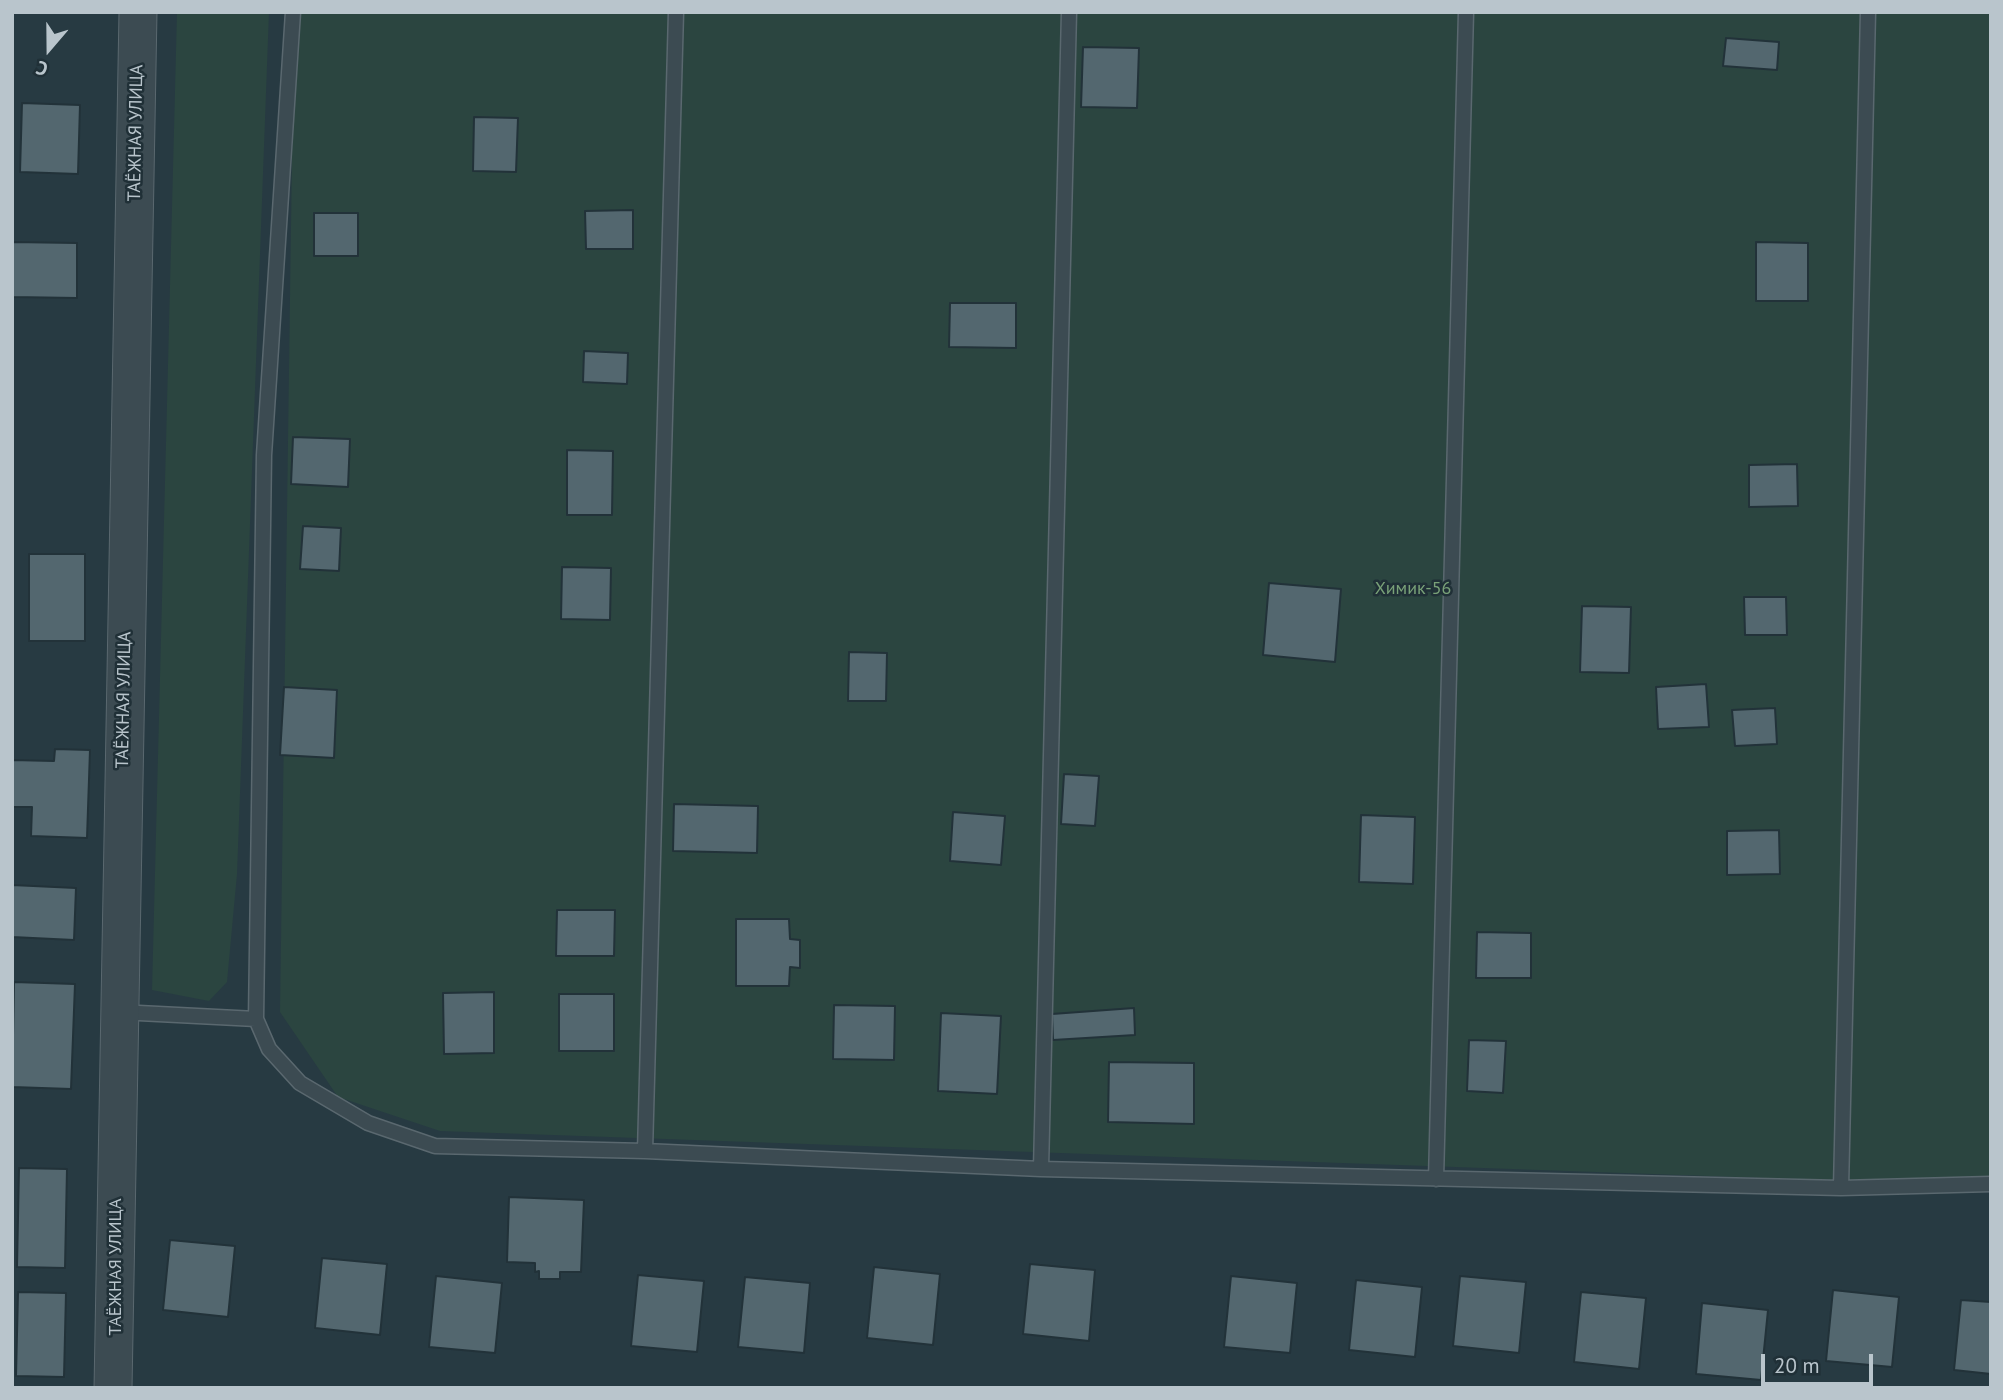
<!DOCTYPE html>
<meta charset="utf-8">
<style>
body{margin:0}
#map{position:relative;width:2003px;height:1400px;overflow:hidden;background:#273a42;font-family:"PT Sans",sans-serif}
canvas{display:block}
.frame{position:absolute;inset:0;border:14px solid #b9c5cc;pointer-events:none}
.north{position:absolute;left:14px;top:14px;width:70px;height:70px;-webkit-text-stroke:5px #203037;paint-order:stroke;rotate:200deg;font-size:19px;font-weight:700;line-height:28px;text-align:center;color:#b9c5cc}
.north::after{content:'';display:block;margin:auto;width:24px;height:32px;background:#b9c5cc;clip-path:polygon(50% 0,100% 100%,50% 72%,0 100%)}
.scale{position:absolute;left:1761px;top:1354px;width:112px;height:32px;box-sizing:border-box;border:4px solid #b9c5cc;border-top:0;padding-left:9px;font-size:21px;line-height:24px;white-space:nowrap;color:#b9c5cc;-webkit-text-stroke:5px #203037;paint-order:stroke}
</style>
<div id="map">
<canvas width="2003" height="1400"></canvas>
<div class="frame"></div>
<div class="north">С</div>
<div class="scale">20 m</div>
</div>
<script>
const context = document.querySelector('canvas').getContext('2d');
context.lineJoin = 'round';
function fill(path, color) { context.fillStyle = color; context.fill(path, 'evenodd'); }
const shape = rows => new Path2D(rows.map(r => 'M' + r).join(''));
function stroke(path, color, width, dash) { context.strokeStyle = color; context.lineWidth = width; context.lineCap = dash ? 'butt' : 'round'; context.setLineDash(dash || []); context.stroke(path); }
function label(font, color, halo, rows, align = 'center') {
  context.font = font + ' "PT Sans",sans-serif'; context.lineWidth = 5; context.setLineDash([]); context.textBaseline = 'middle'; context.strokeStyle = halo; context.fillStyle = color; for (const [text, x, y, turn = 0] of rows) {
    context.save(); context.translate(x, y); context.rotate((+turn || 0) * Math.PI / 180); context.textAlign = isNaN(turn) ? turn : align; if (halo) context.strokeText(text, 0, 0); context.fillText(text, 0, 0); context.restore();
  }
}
fill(shape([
 [177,12,269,12,237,874,227,982,209,1001,152,990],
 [294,12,1991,12,1991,1186,440,1131,338,1097,280,1012]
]), '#2b4540');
const building = shape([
 [1726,38,1779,42,1777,70,1723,66,1726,38],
 [1083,47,1139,48,1137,108,1081,107,1083,47],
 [22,103,80,105,78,174,20,172,22,103],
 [474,117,518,118,516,172,473,171,474,117],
 [633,210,633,249,586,249,585,211,633,210],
 [314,213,358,213,358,256,314,256,314,213],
 [12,242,77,243,77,298,12,297,12,242],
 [1756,242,1808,243,1808,301,1756,301,1756,242],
 [950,303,1016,303,1016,348,949,347,950,303],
 [584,351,628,353,627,384,583,382,584,351],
 [293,437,350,439,348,487,291,484,293,437],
 [567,450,613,451,612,515,567,515,567,450],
 [1797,464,1798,506,1749,507,1749,465,1797,464],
 [303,526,341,528,339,571,300,569,303,526],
 [29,554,85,554,85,641,29,641,29,554],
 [562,567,611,568,610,620,561,619,562,567],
 [1269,583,1341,589,1335,662,1263,655,1269,583],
 [1744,597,1786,597,1787,635,1745,635,1744,597],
 [1582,606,1631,607,1629,673,1580,672,1582,606],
 [849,652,887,653,886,701,848,701,849,652],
 [1706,684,1709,727,1658,729,1656,687,1706,684],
 [284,687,337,690,334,758,280,755,284,687],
 [1775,708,1777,744,1735,746,1732,710,1775,708],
 [55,749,90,750,87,838,31,836,32,807,12,807,12,760,54,761,55,749],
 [1064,774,1099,776,1095,826,1061,824,1064,774],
 [674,804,758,806,757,853,673,851,674,804],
 [953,812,1005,816,1001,865,950,861,953,812],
 [1361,815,1415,817,1413,884,1359,882,1361,815],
 [1779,830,1780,874,1727,875,1727,831,1779,830],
 [12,885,76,888,74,940,12,937,12,885],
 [557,910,615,910,614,956,556,956,557,910],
 [736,919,789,919,790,939,800,940,800,968,790,967,789,986,736,986,736,919],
 [1477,932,1531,933,1531,978,1476,978,1477,932],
 [14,982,75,984,71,1089,12,1087,14,982],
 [494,992,494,1053,444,1054,443,993,494,992],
 [559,994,614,994,614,1051,559,1051,559,994],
 [834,1005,895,1006,894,1060,833,1059,834,1005],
 [1134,1008,1135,1035,1053,1040,1052,1014,1134,1008],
 [941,1013,1001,1016,997,1094,938,1091,941,1013],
 [1469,1040,1506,1041,1503,1093,1467,1091,1469,1040],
 [1109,1062,1194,1063,1194,1124,1108,1122,1109,1062],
 [19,1168,67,1169,65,1268,17,1267,19,1168],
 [509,1197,584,1200,581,1272,560,1272,560,1279,539,1279,539,1271,535,1272,535,1263,507,1262,509,1197],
 [170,1240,235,1246,228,1317,163,1310,170,1240],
 [322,1258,387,1264,380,1335,315,1328,322,1258],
 [1030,1264,1095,1270,1089,1341,1023,1334,1030,1264],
 [874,1267,940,1274,933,1345,867,1338,874,1267],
 [638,1275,704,1281,697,1352,631,1346,638,1275],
 [436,1276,502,1283,495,1353,429,1347,436,1276],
 [1231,1276,1297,1283,1290,1353,1224,1347,1231,1276],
 [1460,1276,1526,1282,1519,1353,1453,1346,1460,1276],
 [745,1277,810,1283,804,1353,738,1347,745,1277],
 [1356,1280,1422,1287,1415,1357,1349,1350,1356,1280],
 [1833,1290,1899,1297,1892,1367,1826,1361,1833,1290],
 [18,1292,66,1293,64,1377,16,1376,18,1292],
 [1581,1292,1646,1298,1639,1369,1574,1362,1581,1292],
 [1961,1300,1991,1302,1991,1374,1954,1370,1961,1300],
 [1702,1303,1768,1310,1761,1380,1696,1374,1702,1303]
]);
fill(building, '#53676f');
stroke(building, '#223239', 2);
const service = shape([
 [119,1012,256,1019,269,1049,300,1083,368,1123,435,1146,645,1151,1041,1169,1841,1188,1868,12],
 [256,1019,264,455,293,12],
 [645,1151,676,12],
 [1041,1169,1069,12],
 [1436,1179,1466,12],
 [1841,1188,1991,1184]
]);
const tertiary = shape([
 [113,1388,138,12]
]);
stroke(service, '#5a686f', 17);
stroke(tertiary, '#5a686f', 39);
stroke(service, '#3c4b52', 14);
stroke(tertiary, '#3c4b52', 37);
label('18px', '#b9c5cc', '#203037', [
 ["ТАЁЖНАЯ УЛИЦА",136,133,-89],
 ["ТАЁЖНАЯ УЛИЦА",124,700,-89],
 ["ТАЁЖНАЯ УЛИЦА",116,1267,-90]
]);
label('18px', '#79a178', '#203037', [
 ["Химик-56",1413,589]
]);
</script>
